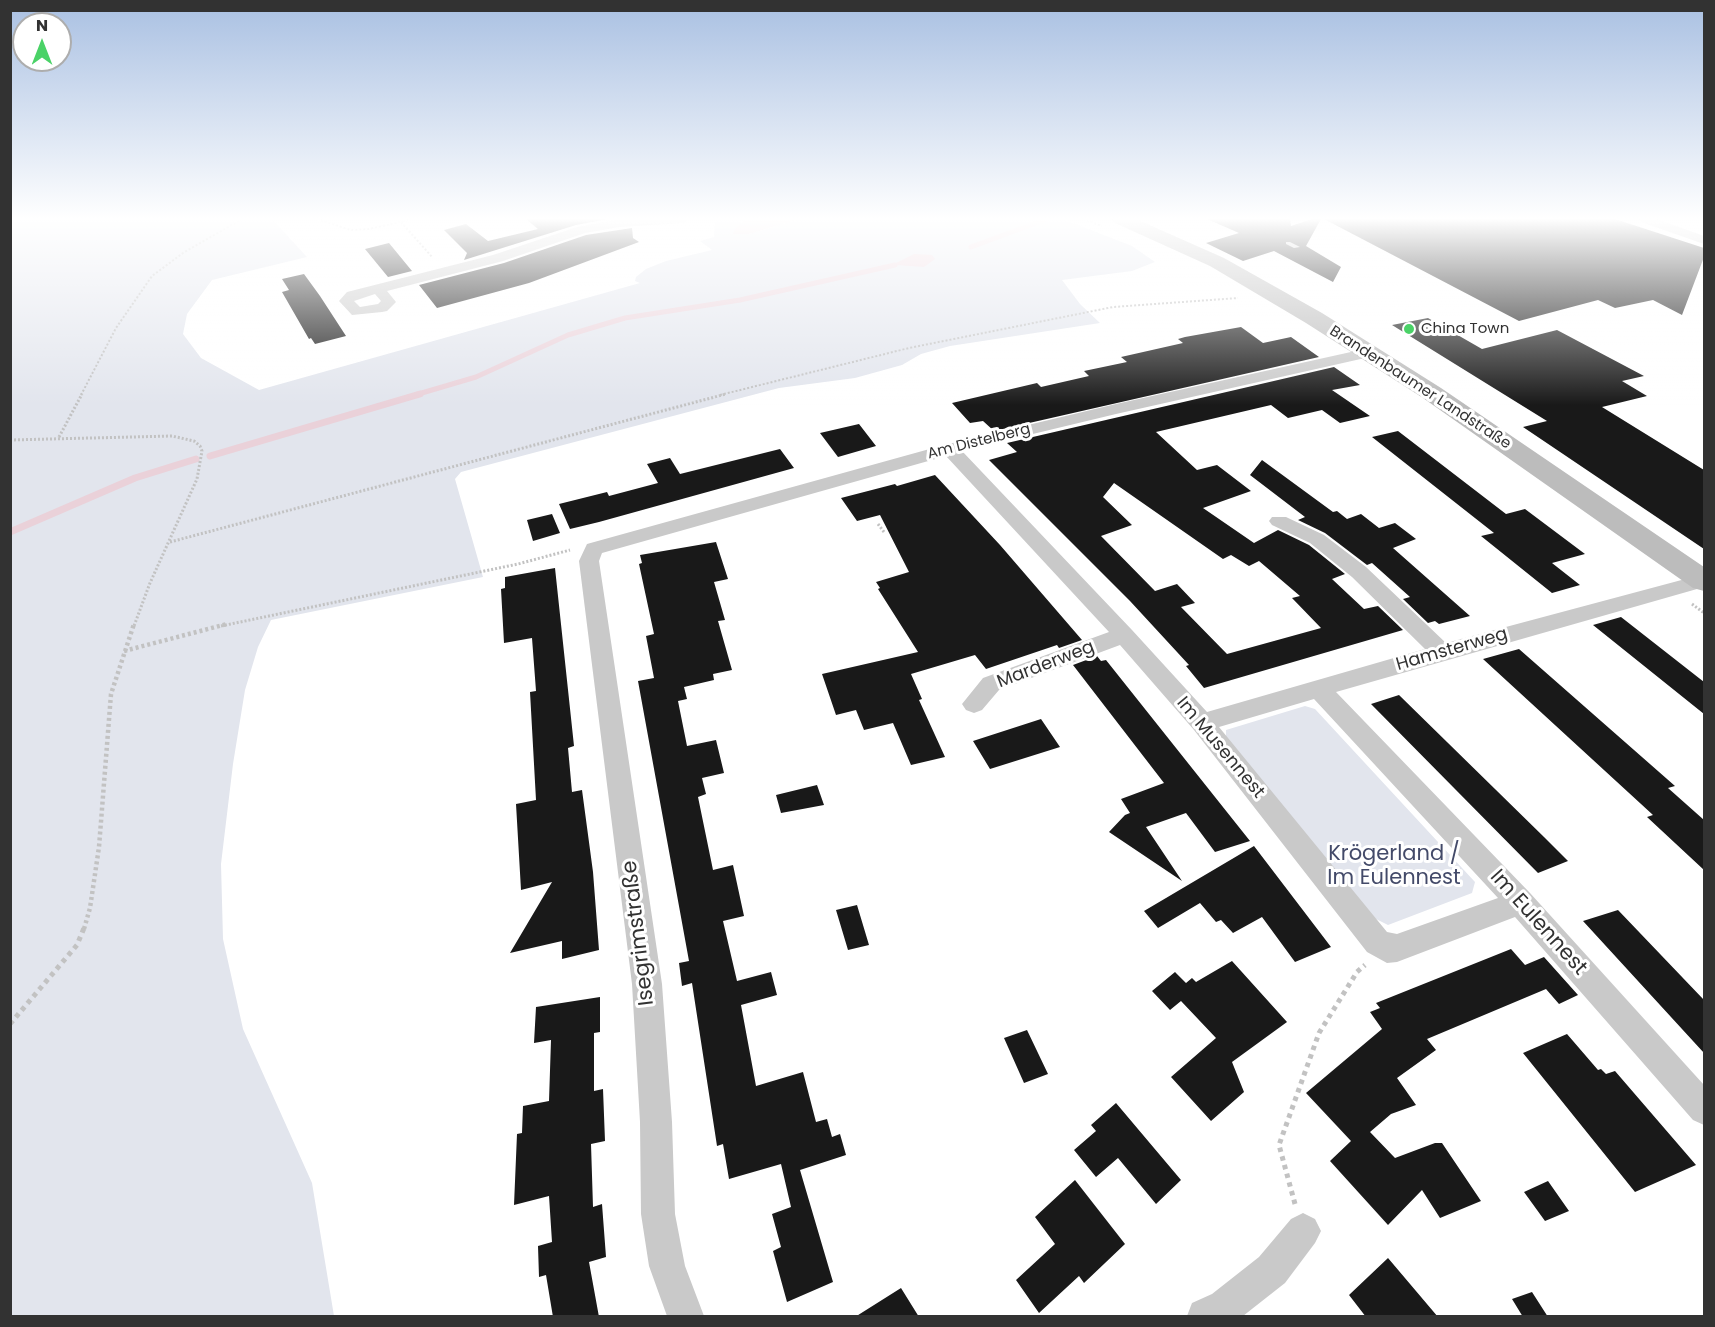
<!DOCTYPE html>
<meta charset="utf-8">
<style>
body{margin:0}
#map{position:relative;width:1715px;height:1327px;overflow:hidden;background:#fff;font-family:Poppins,sans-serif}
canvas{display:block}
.frame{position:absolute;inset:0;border:12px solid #323232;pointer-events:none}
.north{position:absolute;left:12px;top:12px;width:60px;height:60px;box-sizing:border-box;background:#fff;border:2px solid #adadad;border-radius:50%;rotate:0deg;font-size:16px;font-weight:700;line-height:24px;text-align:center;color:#323232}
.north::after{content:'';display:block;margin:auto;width:21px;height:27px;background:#4ad267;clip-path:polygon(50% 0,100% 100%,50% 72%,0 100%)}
</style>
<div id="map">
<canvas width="1715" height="1327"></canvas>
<div class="frame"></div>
<div class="north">N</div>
</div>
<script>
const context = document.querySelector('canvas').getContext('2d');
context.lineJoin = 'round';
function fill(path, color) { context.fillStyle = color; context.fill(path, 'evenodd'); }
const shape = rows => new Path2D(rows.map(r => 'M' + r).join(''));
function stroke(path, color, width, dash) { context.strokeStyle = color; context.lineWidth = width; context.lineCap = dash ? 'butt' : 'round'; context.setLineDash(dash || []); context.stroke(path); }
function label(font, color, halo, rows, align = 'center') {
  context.font = font + ' Poppins,sans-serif'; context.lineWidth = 6; context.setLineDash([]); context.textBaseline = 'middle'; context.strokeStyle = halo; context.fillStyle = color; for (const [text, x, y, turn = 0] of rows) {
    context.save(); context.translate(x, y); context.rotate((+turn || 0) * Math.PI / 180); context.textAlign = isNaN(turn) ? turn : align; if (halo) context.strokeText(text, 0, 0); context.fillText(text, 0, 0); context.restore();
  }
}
fill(shape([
 [10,219,272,219,307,257,212,280,187,314,183,334,201,358,259,390,640,283,635,281,636,277,646,269,666,261,712,250,700,241,714,237,715,219,745,219,740,223,749,234,800,219,1063,219,1132,246,1155,262,1132,271,1062,280,1080,304,1100,323,950,346,921,354,902,365,855,378,779,388,461,472,455,479,483,577,271,620,258,647,245,690,233,764,221,864,223,939,243,1029,312,1183,334,1316,11,1316],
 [1305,706,1315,709,1475,882,1472,893,1388,925,1372,917,1226,739,1226,730]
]), '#e2e5ed');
fill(shape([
 [745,219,800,219,749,234,733,234,735,229],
 [914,254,932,255,935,259,924,267,895,265,896,263]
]), '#ead1d9');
stroke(shape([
 [971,247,1047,219],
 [415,395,476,377,568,335,625,318,740,300,895,265]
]), '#ead1d9', 5);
stroke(shape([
 [210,456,420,394],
 [10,532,135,478,196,459]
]), '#ead1d9', 7);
fill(shape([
 [526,219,608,219,576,225,464,260,467,253,444,230,466,224,488,241,538,229],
 [1207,219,1290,219,1291,226,1312,219,1321,219,1306,246,1341,267,1333,282,1274,251,1243,261,1206,243,1239,233],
 [1324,219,1615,219,1704,248,1704,257,1682,315,1653,300,1615,308,1598,300,1519,321],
 [632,228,633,238,639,242,529,283,437,308,419,285,504,263,586,235],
 [389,243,412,271,388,277,365,249],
 [304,274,320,296,346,336,315,344,311,338,309,339,282,292,289,290,282,279],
 [1428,318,1482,349,1557,330,1644,376,1622,381,1647,396,1602,407,1704,470,1704,549,1523,427,1547,421,1392,325],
 [1241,327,1263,343,1291,337,1319,357,994,431,983,421,970,423,952,403,1037,383,1041,387,1089,376,1084,371,1127,362,1121,357,1183,343,1178,339,1185,337],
 [1334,367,1360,385,1332,390,1370,416,1340,423,1322,410,1288,418,1271,405,1156,432,1197,470,1217,465,1251,491,1203,508,1254,543,1278,530,1309,545,1345,574,1332,579,1364,609,1378,606,1403,630,1204,688,1186,666,1189,665,1130,601,989,460,1017,452,1007,443],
 [1114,483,1223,559,1231,555,1249,566,1259,561,1300,596,1292,598,1321,628,1227,654,1181,607,1195,603,1177,584,1155,591,1101,536,1132,525,1103,497],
 [859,424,876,446,838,457,820,433],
 [1398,431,1506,514,1525,509,1585,554,1552,563,1580,585,1552,593,1481,536,1494,533,1372,437],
 [780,449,794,468,599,522,570,529,559,504,607,492,609,496,658,483,647,464,670,458,680,474],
 [1262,460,1333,512,1337,511,1347,519,1361,514,1379,528,1395,523,1416,539,1393,548,1470,616,1439,624,1435,621,1428,623,1403,599,1410,597,1372,563,1367,565,1325,533,1298,520,1305,517,1250,475],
 [935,475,1000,545,1082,640,1059,648,1057,645,986,669,975,655,911,674,922,699,919,700,945,757,911,765,893,723,864,730,856,710,836,715,822,674,918,652,878,589,880,588,876,582,909,572,880,515,857,521,841,498,895,484,897,486],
 [552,514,560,533,533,541,527,520],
 [716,542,728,579,714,582,725,620,718,621,732,670,713,674,714,680,684,687,687,699,678,701,687,746,716,740,724,773,702,778,706,794,698,797,713,870,733,865,744,916,723,921,737,981,771,972,777,995,741,1005,756,1086,803,1072,816,1122,827,1119,832,1137,840,1134,846,1155,800,1170,833,1282,787,1302,773,1251,781,1247,772,1214,791,1207,781,1164,729,1179,723,1144,717,1146,692,983,682,986,679,963,689,961,638,681,654,678,646,636,654,634,639,564,642,563,640,555],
 [555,568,574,746,568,748,572,792,582,790,593,872,599,950,562,959,562,941,510,953,552,882,521,890,516,804,536,800,530,692,536,691,532,638,504,643,501,589,505,588,505,577],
 [1621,617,1704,682,1704,714,1593,625],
 [1519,649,1675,786,1668,788,1704,820,1704,870,1647,817,1653,815,1483,659],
 [1097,656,1101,661,1106,660,1250,841,1215,852,1186,813,1146,827,1182,881,1109,832,1125,815,1130,813,1121,799,1164,783,1073,665],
 [1399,695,1544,837,1568,861,1538,873,1371,704],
 [1041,719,1060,747,990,769,973,741],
 [817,785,824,805,781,813,776,795],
 [1254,846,1331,947,1295,962,1262,917,1233,933,1221,920,1216,922,1200,903,1158,928,1144,911],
 [857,905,869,945,848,950,836,910],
 [1618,910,1704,1000,1704,1053,1583,921],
 [1511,949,1525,965,1544,957,1578,995,1559,1004,1546,989,1427,1039,1436,1050,1397,1078,1416,1105,1391,1114,1370,1132,1395,1158,1435,1143,1442,1143,1481,1201,1440,1218,1422,1190,1388,1225,1330,1161,1351,1141,1306,1093,1382,1029,1370,1012,1380,1008,1376,1003],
 [1232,961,1287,1022,1232,1062,1244,1092,1211,1121,1171,1077,1216,1038,1181,1001,1170,1010,1152,991,1175,972,1186,983,1192,978,1196,982],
 [600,997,600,1032,594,1033,594,1091,603,1089,605,1141,591,1144,593,1207,602,1204,606,1257,589,1262,599,1317,553,1317,546,1275,539,1277,538,1246,552,1242,549,1196,514,1205,517,1134,522,1133,523,1106,549,1101,551,1040,534,1043,536,1007],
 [1027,1030,1048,1074,1024,1083,1004,1038],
 [1567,1034,1598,1070,1601,1069,1606,1074,1615,1071,1696,1165,1635,1192,1523,1053],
 [1116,1103,1181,1180,1156,1204,1118,1158,1096,1177,1074,1150,1096,1131,1091,1125],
 [1075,1180,1125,1244,1084,1283,1079,1276,1039,1313,1016,1280,1055,1244,1035,1217],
 [1548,1181,1569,1211,1545,1221,1524,1192],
 [1388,1258,1438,1317,1366,1317,1349,1295],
 [901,1288,919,1317,855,1317],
 [1532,1292,1548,1317,1523,1317,1512,1299]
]), '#191919');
stroke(shape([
 [317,219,351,230,369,229,414,219],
 [1083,219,1102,226],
 [401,222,432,257],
 [81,395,116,328,152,276,183,253,242,219],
 [720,395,909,348,1113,307,1238,298]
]), '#c2c2c2', 2, [2, 2]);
stroke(shape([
 [59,437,82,394],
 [10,440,172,436,194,441,200,446,202,451,197,479,150,583,134,626],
 [878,524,884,532],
 [170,542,726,394],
 [1692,604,1704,613],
 [221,626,518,564,570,550]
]), '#c2c2c2', 3, [2, 2]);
stroke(shape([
 [124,651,227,624],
 [84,929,90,908,99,847,111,694,134,624]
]), '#c2c2c2', 4.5, [3, 3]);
stroke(shape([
 [10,1024,77,945,84,928],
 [1295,1204,1279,1145,1319,1033,1357,972,1365,965]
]), '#c2c2c2', 5, [4.5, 4.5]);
fill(shape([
 [1286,242,1290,242,1300,247,1294,248,1286,244,1286,242]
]), '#c9c9c9');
fill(shape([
 [620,219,690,219,684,223,620,227,585,233,503,261,387,291,396,302,387,311,382,312,352,315,339,301,347,292,493,255,577,227,620,219],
 [375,294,381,301,378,304,360,307,354,301,375,294],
 [1639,219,1657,219,1704,236,1704,244,1641,222,1639,219],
 [1369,348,1377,353,1374,356,1116,414,962,451,1132,630,1207,712,1425,649,1352,577,1310,543,1272,525,1269,521,1272,517,1286,517,1324,535,1366,567,1446,643,1704,574,1704,587,1336,692,1530,893,1704,1085,1704,1125,1693,1120,1515,917,1397,962,1387,963,1367,952,1194,730,1120,645,999,690,982,710,974,713,966,710,962,704,983,678,1109,632,946,456,602,553,599,561,662,984,672,1122,675,1214,685,1266,704,1316,667,1316,649,1266,641,1214,640,1122,632,984,579,561,587,544,944,445,1116,404,1369,348],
 [1314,699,1498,898,1397,934,1387,932,1219,727,1314,699],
 [1303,1213,1315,1219,1321,1231,1315,1243,1285,1283,1243,1316,1187,1316,1192,1303,1212,1294,1259,1257,1291,1219,1303,1213]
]), '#c9c9c9');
fill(shape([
 [1112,219,1136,219,1224,258,1322,313,1441,388,1704,567,1704,591,1693,588,1423,398,1306,323,1210,266,1115,223,1112,219]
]), '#bcbcbc');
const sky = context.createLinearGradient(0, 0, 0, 405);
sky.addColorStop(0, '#a9c0e2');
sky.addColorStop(0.54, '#fff');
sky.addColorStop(1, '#ffffff00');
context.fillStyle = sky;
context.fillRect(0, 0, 1715, 405);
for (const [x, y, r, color] of [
 [1409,329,6,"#4ad267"]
]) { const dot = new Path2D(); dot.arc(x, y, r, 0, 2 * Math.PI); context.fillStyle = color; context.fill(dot); stroke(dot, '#fff', 2); }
label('15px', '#323232', '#fff', [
 ["China Town",1421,329]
], 'left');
label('15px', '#323232', '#fff', [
 ["Brandenbaumer Landstraße",1420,388,33],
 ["Am Distelberg",979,442,-14]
]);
label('18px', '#323232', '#fff', [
 ["Hamsterweg",1452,650,-16],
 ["Marderweg",1046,665,-21],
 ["Im Musennest",1220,748,50]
]);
label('21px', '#434a69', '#fff', [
 ["Krögerland /",1394,855],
 ["Im Eulennest",1394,879]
]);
label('21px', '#323232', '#fff', [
 ["Im Eulennest",1538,923,48],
 ["Isegrimstraße",639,933,-97]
]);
</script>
